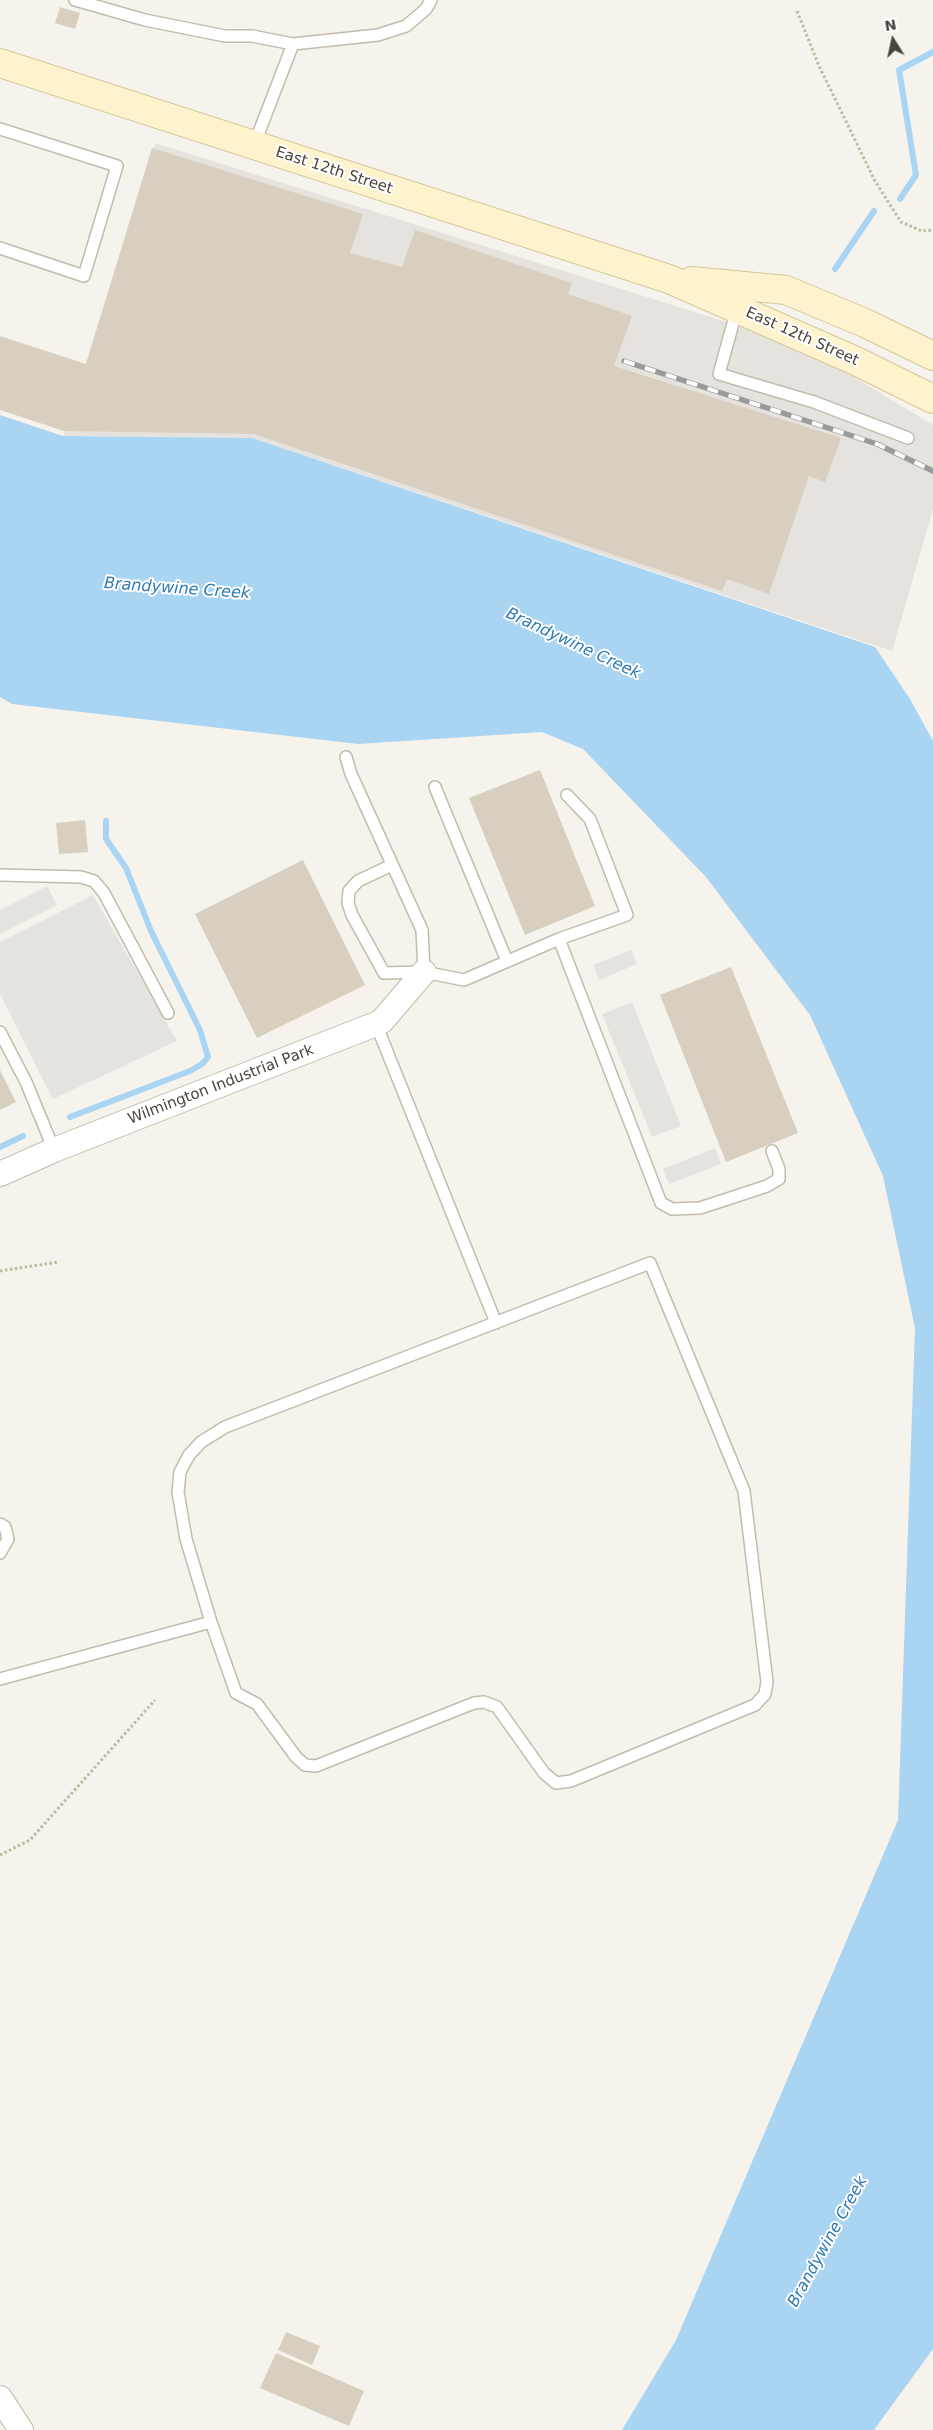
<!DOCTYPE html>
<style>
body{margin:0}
#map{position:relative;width:933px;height:2430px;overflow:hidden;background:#f6f3ec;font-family:"DejaVu Sans",sans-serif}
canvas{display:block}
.north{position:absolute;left:868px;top:15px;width:50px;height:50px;-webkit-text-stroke:4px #fff;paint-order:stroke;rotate:350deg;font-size:14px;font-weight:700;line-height:20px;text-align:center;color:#4b4439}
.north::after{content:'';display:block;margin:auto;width:18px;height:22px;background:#4b4439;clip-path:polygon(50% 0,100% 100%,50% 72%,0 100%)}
</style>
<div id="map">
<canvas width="933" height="2430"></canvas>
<div class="north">N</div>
</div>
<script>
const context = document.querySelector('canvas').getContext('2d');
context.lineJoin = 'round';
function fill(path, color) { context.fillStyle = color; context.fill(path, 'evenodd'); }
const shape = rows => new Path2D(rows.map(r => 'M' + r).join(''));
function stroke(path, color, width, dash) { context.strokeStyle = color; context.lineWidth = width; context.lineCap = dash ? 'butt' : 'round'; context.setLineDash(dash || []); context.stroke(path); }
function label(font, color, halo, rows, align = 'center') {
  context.font = font + ' "DejaVu Sans",sans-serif'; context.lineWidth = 4; context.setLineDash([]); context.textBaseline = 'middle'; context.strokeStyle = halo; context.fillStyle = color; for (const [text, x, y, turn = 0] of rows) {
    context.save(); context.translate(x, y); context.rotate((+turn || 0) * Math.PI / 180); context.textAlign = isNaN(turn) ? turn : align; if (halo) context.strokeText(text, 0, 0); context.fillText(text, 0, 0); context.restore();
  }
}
fill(shape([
 [155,143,765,334,852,376,933,425,933,509,892,651,252,438,63,436]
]), '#e6e2dd');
fill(shape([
 [47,886,57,905,0,934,0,910],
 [93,895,177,1041,53,1099,0,994,0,942],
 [631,950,637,964,599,980,593,965],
 [632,1002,681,1126,652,1137,602,1014],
 [715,1148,721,1164,669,1184,663,1169]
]), '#e5e3e0');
fill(shape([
 [0,415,63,436,252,438,875,647,910,699,933,741,933,2349,874,2430,622,2430,676,2340,898,1820,915,1328,883,1176,810,1015,706,877,583,749,542,732,358,744,12,704,0,697]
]), '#a9d4f2');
stroke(shape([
 [900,199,916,175,899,70,933,52],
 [835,269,874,211],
 [70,1117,190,1071,202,1064,208,1057,200,1030,151,931,126,868,106,839,106,821],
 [0,1147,23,1136]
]), '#a9d4f2', 6);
fill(shape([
 [60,7,80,13,75,29,55,23],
 [152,148,363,214,350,253,402,267,415,230,572,283,568,294,632,316,614,366,841,438,825,482,809,476,769,594,727,579,722,591,254,434,64,431,0,410,0,336,86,364],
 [540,770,595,906,525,935,469,798],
 [85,820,88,852,59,854,56,823],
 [303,860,365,985,257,1038,195,914],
 [731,967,798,1133,726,1162,660,995],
 [0,1070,16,1102,0,1110],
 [286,2332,320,2346,312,2365,278,2350],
 [276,2353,364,2391,349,2426,260,2388]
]), '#d8cfc1');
const service = shape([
 [75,0,145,20,225,36,252,36,293,44],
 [0,129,117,166,84,276,0,248],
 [254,145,293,44,378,35,406,26,426,9,431,0],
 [737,309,719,374,814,402,908,438],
 [346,757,351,774,422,930,424,972],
 [435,787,507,961],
 [392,865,358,881,349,891,348,903,352,915,384,973,424,972,464,980,559,939,627,915,590,819,567,795],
 [0,875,81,877,94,881,104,893,168,1013],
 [559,939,661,1203,672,1209,700,1208,767,1186,779,1179,779,1169,772,1151],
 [376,1024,496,1323],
 [0,1032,26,1082,54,1150],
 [650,1263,744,1491,767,1682,765,1694,755,1705,571,1781,556,1783,544,1773,497,1707,484,1702,474,1703,316,1766,305,1765,296,1757,257,1704,236,1693,211,1622,186,1539,178,1492,180,1472,189,1455,201,1442,225,1427,650,1263],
 [0,1524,5,1527,8,1539,0,1553],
 [0,1679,211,1622]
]);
const minor = shape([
 [0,1174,54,1150,376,1024,382,1021,424,972],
 [0,2398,21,2430]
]);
const secondary = shape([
 [0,63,669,279,856,361,933,399],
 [692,281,786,290,865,323,933,356]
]);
stroke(service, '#c2bbae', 14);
stroke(minor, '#c2bbae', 26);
stroke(secondary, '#d6c79b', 30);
stroke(shape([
 [797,11,819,66,875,181,901,222,922,231,933,230],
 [0,1271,58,1262],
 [0,1855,30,1840,155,1700]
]), '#c4b79f', 3, [2.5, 2.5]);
stroke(service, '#fff', 11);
stroke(minor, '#fff', 24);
stroke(secondary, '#fff3cd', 28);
const rail = shape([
 [624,361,877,444,933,471]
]);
stroke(rail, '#9a9a9a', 5.5);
stroke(rail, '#fff', 4, [11]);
label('15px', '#4b4439', '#fff', [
 ["East 12th Street",334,171,18],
 ["East 12th Street",802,337,24],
 ["Wilmington Industrial Park",221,1085,-21]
]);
label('italic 16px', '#2e7ab2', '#fff', [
 ["Brandywine Creek",177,589,4],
 ["Brandywine Creek",573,644,25],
 ["Brandywine Creek",828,2242,-61]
]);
</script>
